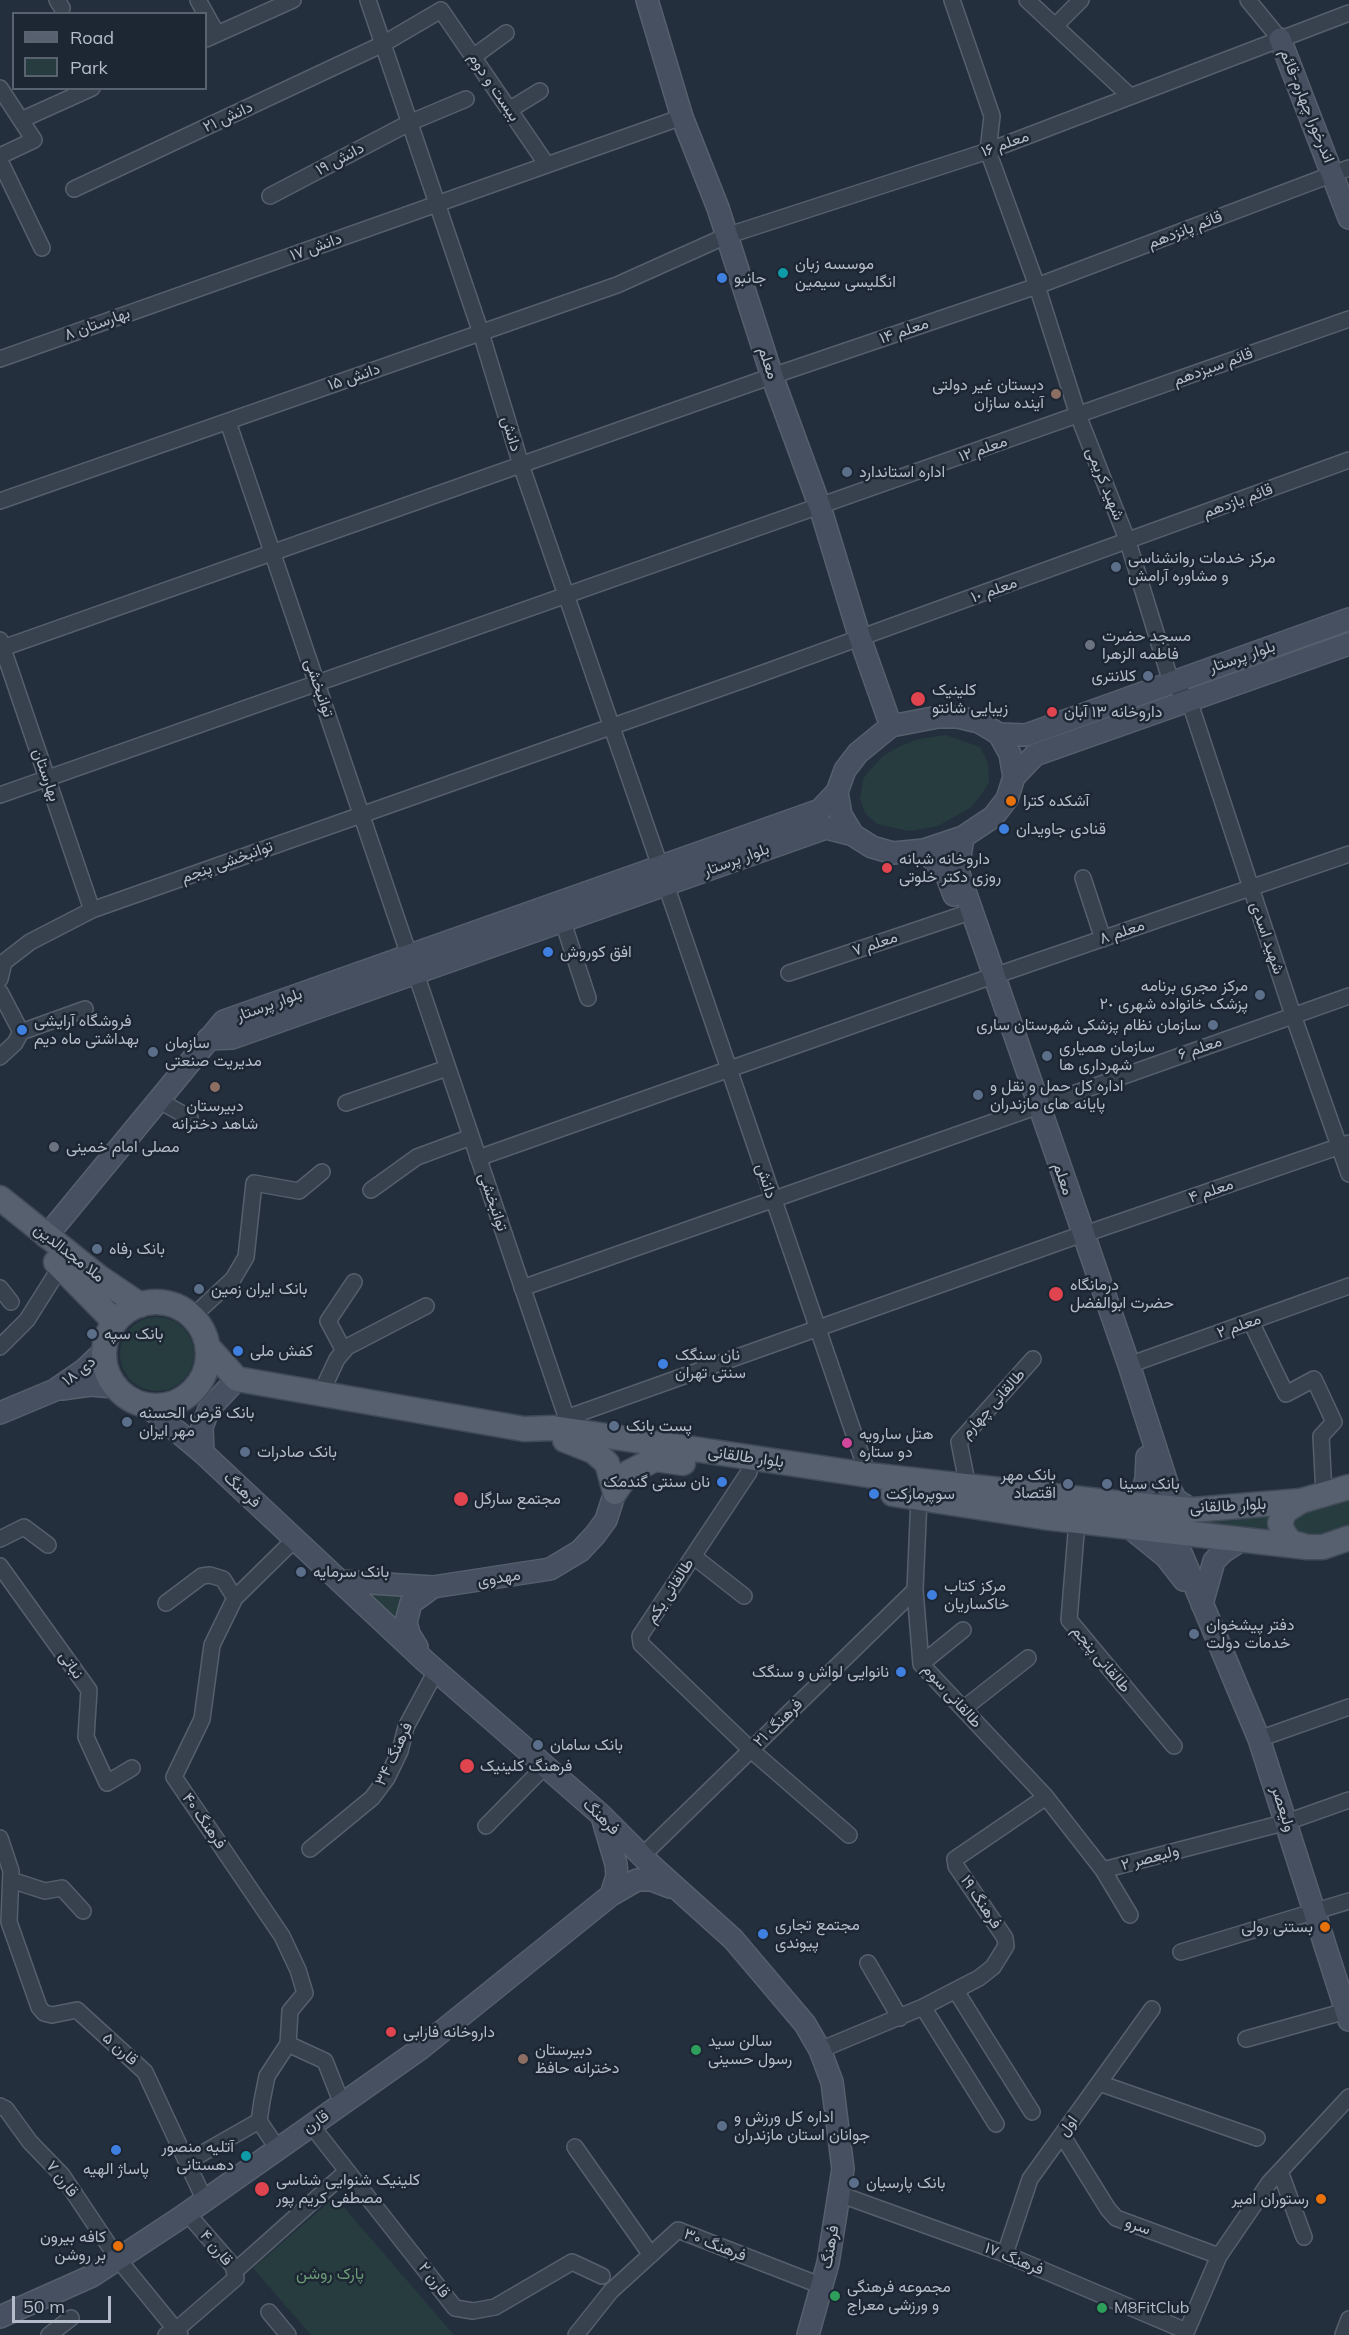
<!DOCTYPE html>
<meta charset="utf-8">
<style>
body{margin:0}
#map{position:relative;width:1349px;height:2335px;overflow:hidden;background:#242f3e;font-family:Mulish,sans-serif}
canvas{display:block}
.legend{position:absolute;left:12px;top:12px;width:195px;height:78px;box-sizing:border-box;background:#1d2633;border:2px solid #59626f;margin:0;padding:8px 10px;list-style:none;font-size:18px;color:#b4bcc9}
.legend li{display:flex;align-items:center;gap:12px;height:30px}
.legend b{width:30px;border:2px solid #59626f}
.scale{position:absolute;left:12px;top:2296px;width:99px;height:27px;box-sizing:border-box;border:3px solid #b4bcc9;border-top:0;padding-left:8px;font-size:18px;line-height:21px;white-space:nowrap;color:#b4bcc9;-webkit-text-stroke:4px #1d2633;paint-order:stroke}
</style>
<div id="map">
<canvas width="1349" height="2335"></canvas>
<ul class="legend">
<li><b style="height:8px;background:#56606e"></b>Road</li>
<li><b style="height:16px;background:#263c3f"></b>Park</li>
</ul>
<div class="scale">50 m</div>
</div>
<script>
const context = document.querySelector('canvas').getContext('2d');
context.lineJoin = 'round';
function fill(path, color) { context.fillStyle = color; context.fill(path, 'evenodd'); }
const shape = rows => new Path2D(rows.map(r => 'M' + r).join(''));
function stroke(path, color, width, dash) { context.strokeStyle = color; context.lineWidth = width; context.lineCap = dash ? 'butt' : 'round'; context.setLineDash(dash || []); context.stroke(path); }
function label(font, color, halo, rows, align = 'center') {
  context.font = font + ' Mulish,Vazirmatn,sans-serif'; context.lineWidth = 5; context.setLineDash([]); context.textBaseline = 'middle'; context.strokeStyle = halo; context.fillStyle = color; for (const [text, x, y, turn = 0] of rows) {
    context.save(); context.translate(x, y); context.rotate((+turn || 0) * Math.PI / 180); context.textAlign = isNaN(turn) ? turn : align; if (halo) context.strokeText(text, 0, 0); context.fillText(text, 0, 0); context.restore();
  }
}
fill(shape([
 [946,735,980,747,988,763,989,782,982,794,970,808,938,826,909,831,877,824,865,813,860,799,863,779,870,770,883,756,900,746,919,739],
 '120 1354a37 37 0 1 1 74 0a37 37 0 1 1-74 0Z',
 [1349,1492,1349,1533,1327,1540,1291,1534,1291,1513],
 [1266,1512,1275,1538,1190,1529,1187,1516],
 [352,1587,419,1591,403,1634],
 [335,2197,454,2335,311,2335,253,2268]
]), '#263c3f');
const street = shape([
 [57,0,62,8],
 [198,0,217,34],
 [368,0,481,333,521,465,660,866],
 [952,0,992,116,988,151,1037,286,1078,415,1128,542,1171,682,1189,700,1293,1015,1349,1174],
 [1027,0,1130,96],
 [1248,0,1280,39],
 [441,10,547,165],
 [1055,26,1081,0],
 [206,39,293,0],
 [473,57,506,33],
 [0,88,34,140,0,156],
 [509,110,540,91],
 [21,120,92,88],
 [0,161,42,248],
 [74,189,383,44,441,10],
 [270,196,409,123,466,99],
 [0,359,682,117],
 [228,422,409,955],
 [0,501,617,285,726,236,988,151,1349,13],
 [0,640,92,910],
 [0,649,772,376,1037,286,1349,168],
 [0,795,1349,319],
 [1083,878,1103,939],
 [666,885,868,1475],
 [563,922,588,998],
 [789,973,961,915],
 [416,974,569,1425],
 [994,976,1349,854],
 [0,979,4,962,30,942,92,910,752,677,1349,460],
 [0,992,21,1032,15,1043,0,1057],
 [21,1032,85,1009],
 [158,1100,190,1118],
 [346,1103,447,1068],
 [1039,1106,1349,996],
 [478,1158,984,979],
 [371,1190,417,1157,471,1137],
 [1082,1235,1349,1143],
 [0,1288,11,1302],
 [522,1288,1030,1109],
 [192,1317,233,1279,246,1257,254,1183,299,1191,322,1172],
 [1251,1322,1286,1394,1314,1379,1334,1422,1321,1436,1324,1494],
 [0,1347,27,1320,61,1266],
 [344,1351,328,1321,354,1282],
 [1129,1365,1349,1286],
 [321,1393,337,1359,347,1347,426,1306],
 [566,1418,1074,1237],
 [749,1472,640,1636,641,1644,751,1750,849,1835],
 [968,1487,959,1442,1033,1359],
 [919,1498,915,1590,921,1664,1046,1797,1103,1870,1287,1822,1349,1800],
 [1077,1521,1069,1620,1174,1746],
 [0,1539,24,1527,48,1545],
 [693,1556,744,1596],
 [0,1566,89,1690,86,1737,107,1783,132,1768],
 [166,1603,202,1576,210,1575,223,1579,235,1598],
 [921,1664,963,1630],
 [963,1709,1028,1658],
 [1259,1739,1349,1707],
 [486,1826,545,1766],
 [0,1838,11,1871,9,1922,39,2007,44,2013,52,2015,77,2010,145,2072,205,2201],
 [310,1849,372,1798,387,1778,400,1751,406,1727,436,1671],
 [642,1856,915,1590],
 [1103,1870,1130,1915],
 [11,1880,45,1891,62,1888,83,1911],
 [1181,1952,1349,1901],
 [868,1963,900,2018],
 [956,1991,1032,2112],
 [923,2007,996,2124],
 [1246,2039,1346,2011],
 [288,2044,325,2061,342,2104],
 [820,2050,923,2007,979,1978,993,1967,1006,1946,1005,1938,956,1866,955,1859,1046,1797],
 [1099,2083,1257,2138],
 [0,2106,6,2109,30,2142,62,2175,118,2259,180,2335],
 [311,2125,455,2308,473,2311,495,2307,572,2262,602,2276],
 [1062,2135,1108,2209,1116,2218,1219,2256],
 [575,2147,651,2255],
 [278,2149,259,2121,262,2101,267,2076,288,2044,290,2011,305,1993,298,1970,282,1936,174,1777,202,1719,212,1645,235,1598,295,1539],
 [187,2162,259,2121],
 [1280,2171,1304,2237],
 [839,2194,1005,2254,1186,2331],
 [1005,2254,1030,2179,1152,2009],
 [235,2271,347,2171],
 [269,2312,288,2335],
 [49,2335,71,2318],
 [166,2335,176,2330,236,2278,233,2266,187,2213],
 [576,2335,611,2291,678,2230,822,2286],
 [1185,2335,1219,2256,1269,2183,1349,2097],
 [1343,2335,1349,2319]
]);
const secondary = shape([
 [647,0,682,117,718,208,772,376,820,507,860,638,891,726],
 [1280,39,1349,218],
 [999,734,1026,735,1349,619],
 [1014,777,1010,754,999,734,979,722,958,717,938,717,891,726,858,753,845,770,837,792,841,815,853,835,872,847,893,853,924,850,963,837,993,817,1007,799,1014,777,1035,755,1349,644],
 [963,837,958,871,1129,1365,1167,1483,1176,1500,1192,1510],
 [924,850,946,874,954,895],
 [208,1039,232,1038,826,828,853,835],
 [46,1237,224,1021,820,810,837,792],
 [62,1389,90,1385,114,1387],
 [147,1406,203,1453,425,1661,600,1814,653,1867,733,1939,805,2024,820,2050,832,2082,843,2169,828,2263,808,2335],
 [0,1413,55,1390,84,1370,103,1352],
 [203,1453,202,1427,209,1409,237,1379],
 [1125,1504,1142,1492,1146,1479,1147,1457],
 [1129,1527,1166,1557,1184,1580],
 [1171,1529,1259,1739,1349,2020],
 [340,1581,433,1587],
 [1202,1604,1214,1561,1223,1552,1240,1541],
 [417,1647,409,1634,406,1622,411,1603,433,1587,550,1569,580,1551,595,1535,606,1520,615,1492],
 [603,1820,616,1864,617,1876,611,1895],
 [0,2317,92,2276,180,2218,420,2049,611,1895,637,1880,652,1880,670,1887]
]);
const primary = shape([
 [0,1198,100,1278,140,1305],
 [56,1262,115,1322],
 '104 1354a52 52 0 1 1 104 0a52 52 0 1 1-104 0Z',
 [208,1347,237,1379,524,1429,553,1428,868,1475,1125,1504,1192,1510,1301,1501],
 [565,1440,593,1451,607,1463,615,1492],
 [1349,1487,1301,1501,1285,1511,1280,1523,1283,1532,1290,1542,1307,1547,1323,1547,1349,1538],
 [615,1492,628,1473,655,1459,683,1463],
 [893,1494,1043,1517,1307,1547]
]);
stroke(street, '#565f6c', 18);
stroke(secondary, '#565f6c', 24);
stroke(primary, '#414a57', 27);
stroke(street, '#38414e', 15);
stroke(secondary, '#465061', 21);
stroke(primary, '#56606e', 24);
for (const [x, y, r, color] of [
 [783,273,6,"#0f9aa8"],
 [722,278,6,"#3f7fe0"],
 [1056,394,6,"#8d6e63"],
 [847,472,6,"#5c6f8a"],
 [1116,567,6,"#5c6f8a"],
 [1090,645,6,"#6b7280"],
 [1148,676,6,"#5c6f8a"],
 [918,699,8,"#e0444e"],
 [1052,712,6,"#e0444e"],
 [1011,801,6,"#e8710a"],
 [1004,829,6,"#3f7fe0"],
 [887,868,6,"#e0444e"],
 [548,952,6,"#3f7fe0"],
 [1260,995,6,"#5c6f8a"],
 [1213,1025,6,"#5c6f8a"],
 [22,1030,6,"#3f7fe0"],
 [153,1052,6,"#5c6f8a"],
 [1047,1056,6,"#5c6f8a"],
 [215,1087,6,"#8d6e63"],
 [978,1095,6,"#5c6f8a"],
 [54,1147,6,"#6b7280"],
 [97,1249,6,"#5c6f8a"],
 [199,1289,6,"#5c6f8a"],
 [1056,1294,8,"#e0444e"],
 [92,1334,6,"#5c6f8a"],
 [238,1351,6,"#3f7fe0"],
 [663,1364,6,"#3f7fe0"],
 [127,1422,6,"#5c6f8a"],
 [614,1426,6,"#5c6f8a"],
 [847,1443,6,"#d1479c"],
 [245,1452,6,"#5c6f8a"],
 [722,1482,6,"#3f7fe0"],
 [1068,1484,6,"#5c6f8a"],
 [1107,1484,6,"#5c6f8a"],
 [874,1494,6,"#3f7fe0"],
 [461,1499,8,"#e0444e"],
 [301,1572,6,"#5c6f8a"],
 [932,1595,6,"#3f7fe0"],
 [1194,1634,6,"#5c6f8a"],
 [901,1672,6,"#3f7fe0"],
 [538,1745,6,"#5c6f8a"],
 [467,1766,8,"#e0444e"],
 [1325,1927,6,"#e8710a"],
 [763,1934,6,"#3f7fe0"],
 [391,2032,6,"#e0444e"],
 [696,2050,6,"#2e9e5b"],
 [523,2059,6,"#8d6e63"],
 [722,2126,6,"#5c6f8a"],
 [116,2150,6,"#3f7fe0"],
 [246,2156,6,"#0f9aa8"],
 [854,2183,6,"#5c6f8a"],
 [262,2189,8,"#e0444e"],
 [1321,2199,6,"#e8710a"],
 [118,2246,6,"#e8710a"],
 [835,2296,6,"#2e9e5b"],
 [1102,2308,6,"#2e9e5b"]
]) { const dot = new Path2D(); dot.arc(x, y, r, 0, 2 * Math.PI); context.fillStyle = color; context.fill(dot); stroke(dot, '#1d2633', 2); }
label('16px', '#b4bcc9', '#1d2633', [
 ["بیست و دوم",494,87,56],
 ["اندرخورا چهارم-قائم",1307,106,68],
 ["دانش ٢١",228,117,-25],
 ["معلم ۱۶",1005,144,-20],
 ["دانش ١٩",340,159,-28],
 ["قائم پانزدهم",1185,230,-21],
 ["دانش ۱۷",316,247,-20],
 ["بهارستان ٨",97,324,-20],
 ["معلم ۱۴",904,331,-19],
 ["معلم",768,363,71],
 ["قائم سیزدهم",1213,367,-20],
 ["دانش ۱۵",354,377,-19],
 ["دانش",511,434,73],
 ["معلم ١٢",983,449,-20],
 ["شهید کریمی",1105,484,68],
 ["قائم یازدهم",1238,501,-20],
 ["معلم ١٠",994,590,-20],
 ["بلوار پرستار",1242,657,-19],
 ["توانبخشی",319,688,71],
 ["بهارستان",46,775,71],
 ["بلوار پرستار",736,860,-20],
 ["توانبخشی پنجم",227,862,-20],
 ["معلم ۸",1122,932,-19],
 ["شهید اسدی",1267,938,71],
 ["معلم ٧",875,944,-19],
 ["بلوار پرستار",269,1005,-20],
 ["معلم ۶",1200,1048,-19],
 ["معلم",1063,1179,71],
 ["دانش",766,1181,72],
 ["معلم ۴",1211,1191,-19],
 ["توانبخشی",493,1202,71],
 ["ملا مجدالدین",69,1253,38],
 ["معلم ٢",1239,1326,-20],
 ["۱۸ دی",79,1371,-38],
 ["طالقانی چهارم",993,1404,-48],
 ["بلوار طالقانی",746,1457,8],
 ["فرهنگ",242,1490,43],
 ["بلوار طالقانی",1228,1506,-3],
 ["مهدوی",499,1578,-9],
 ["طالقانی یکم",670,1591,-57],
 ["طالقانی پنجم",1101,1659,50],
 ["نباتی",71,1665,55],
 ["طالقانی سوم",952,1696,48],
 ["فرهنگ ۲۱",778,1723,-44],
 ["فرهنگ ۳۴",394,1754,-65],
 ["ولیعصر",1283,1809,72],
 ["فرهنگ",601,1817,44],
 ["فرهنگ ۴۰",204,1821,55],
 ["ولیعصر ٢",1150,1858,-15],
 ["فرهنگ ۱۹",981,1902,56],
 ["قارن ۵",120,2049,41],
 ["قارن",316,2122,-35],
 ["اول",1068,2126,-54],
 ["قارن ٧",62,2179,52],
 ["سرو",1138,2226,20],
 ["فرهنگ ۳۰",715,2245,21],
 ["فرهنگ",830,2247,-80],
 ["قارن ۴",216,2248,50],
 ["فرهنگ ۱۷",1014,2259,22],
 ["قارن ٢",434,2280,52]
]);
label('16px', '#b4bcc9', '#1d2633', [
 ["موسسه زبان",795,264],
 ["انگلیسی سیمین",795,282],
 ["جانبو",734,278],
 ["دبستان غیر دولتی",1044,385,"right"],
 ["آینده سازان",1044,403,"right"],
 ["اداره استاندارد",859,472],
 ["مرکز خدمات روانشناسی",1128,558],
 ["و مشاوره آرامش",1128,576],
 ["مسجد حضرت",1102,636],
 ["فاطمه الزهرا",1102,654],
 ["کلانتری",1136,676,"right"],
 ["کلینیک",932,690],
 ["زیبایی شانتو",932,708],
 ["داروخانه ١٣ آبان",1064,712],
 ["آشکده کترا",1023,801],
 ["قنادی جاویدان",1016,829],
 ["داروخانه شبانه",899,859],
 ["روزی دکتر خلوتی",899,877],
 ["افق کوروش",560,952],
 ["مرکز مجری برنامه",1248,986,"right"],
 ["پزشک خانواده شهری ٢٠",1248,1004,"right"],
 ["فروشگاه آرایشی",34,1021],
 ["بهداشتی ماه دیم",34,1039],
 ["سازمان نظام پزشکی شهرستان ساری",1201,1025,"right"],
 ["سازمان",165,1043],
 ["مدیریت صنعتی",165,1061],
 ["سازمان همیاری",1059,1047],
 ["شهرداری ها",1059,1065],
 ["اداره کل حمل و نقل و",990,1086],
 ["پایانه های مازندران",990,1104],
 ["دبیرستان",215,1106,"center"],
 ["شاهد دخترانه",215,1124,"center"],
 ["مصلی امام خمینی",66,1147],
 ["بانک رفاه",109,1249],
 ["درمانگاه",1070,1285],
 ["حضرت ابوالفضل",1070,1303],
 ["بانک ایران زمین",211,1289],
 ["بانک سپه",104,1334],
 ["کفش ملی",250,1351],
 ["نان سنگک",675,1355],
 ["سنتی تهران",675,1373],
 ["بانک قرض الحسنه",139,1413],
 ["مهر ایران",139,1431],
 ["پست بانک",626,1426],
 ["هتل سارویه",859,1434],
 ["دو ستاره",859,1452],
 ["بانک صادرات",257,1452],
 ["بانک مهر",1056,1475,"right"],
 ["اقتصاد",1056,1493,"right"],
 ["نان سنتی گندمک",710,1482,"right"],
 ["بانک سینا",1119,1484],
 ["سوپرمارکت",886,1494],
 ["مجتمع سارگل",474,1499],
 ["بانک سرمایه",313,1572],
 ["مرکز کتاب",944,1586],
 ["خاکساریان",944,1604],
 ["دفتر پیشخوان",1206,1625],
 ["خدمات دولت",1206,1643],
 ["نانوایی لواش و سنگک",889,1672,"right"],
 ["بانک سامان",550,1745],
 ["فرهنگ کلینیک",480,1766],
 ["مجتمع تجاری",775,1925],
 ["پیوندی",775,1943],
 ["بستنی رولی",1313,1927,"right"],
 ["داروخانه فارابی",403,2032],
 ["سالن سید",708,2041],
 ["رسول حسینی",708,2059],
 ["دبیرستان",535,2050],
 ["دخترانه حافظ",535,2068],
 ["اداره کل ورزش و",734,2117],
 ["جوانان استان مازندران",734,2135],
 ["آتلیه منصور",234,2147,"right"],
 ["دهستانی",234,2165,"right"],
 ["پاساژ الهیه",116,2169,"center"],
 ["کلینیک شنوایی شناسی",276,2180],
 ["مصطفی کریم پور",276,2198],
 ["بانک پارسیان",866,2183],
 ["رستوران امیر",1309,2199,"right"],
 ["کافه بیرون",106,2237,"right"],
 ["بر روشن",106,2255,"right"],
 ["مجموعه فرهنگی",847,2287],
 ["و ورزشی معراج",847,2305],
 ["M8FitClub",1114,2308]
], 'left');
label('16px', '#6b9a76', '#1d2633', [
 ["پارک روشن",330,2274]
]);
</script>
